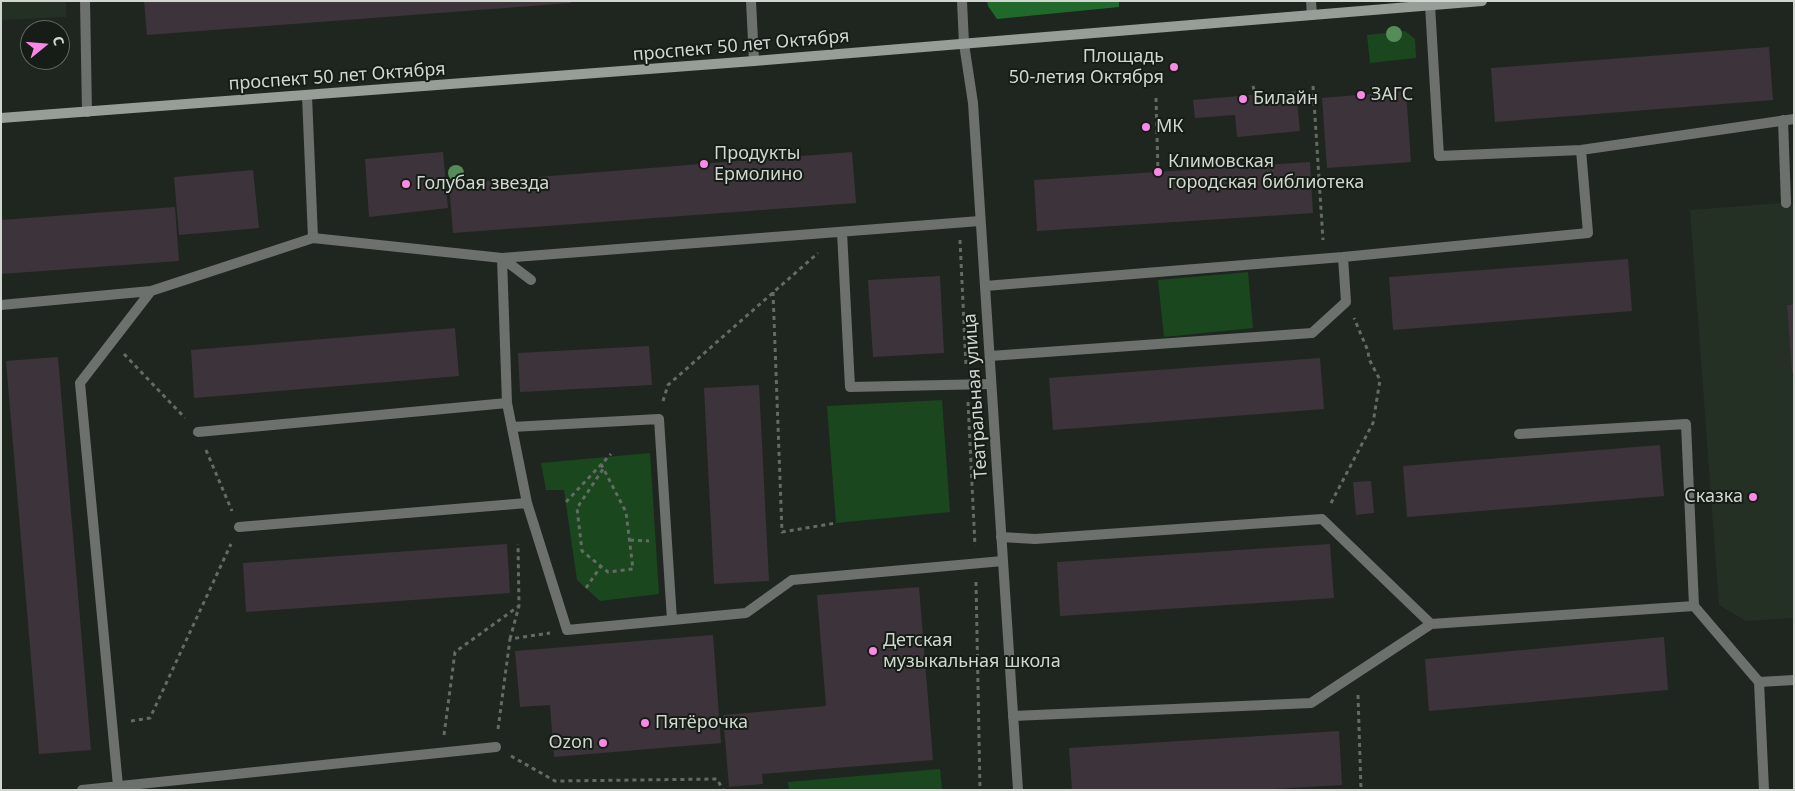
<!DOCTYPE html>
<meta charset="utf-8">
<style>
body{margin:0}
#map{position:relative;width:1795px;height:791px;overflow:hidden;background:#1f261f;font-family:"Noto Sans",sans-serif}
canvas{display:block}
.frame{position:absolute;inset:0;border:2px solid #d1d6d1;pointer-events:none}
.north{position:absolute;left:20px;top:20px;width:50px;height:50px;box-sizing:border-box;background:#161d16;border:1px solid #616761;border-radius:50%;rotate:73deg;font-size:14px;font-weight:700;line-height:20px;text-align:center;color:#d1d6d1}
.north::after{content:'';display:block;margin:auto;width:18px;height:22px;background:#fb87e6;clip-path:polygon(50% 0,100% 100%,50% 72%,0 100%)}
</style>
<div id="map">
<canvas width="1795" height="791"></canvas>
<div class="frame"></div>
<div class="north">С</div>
</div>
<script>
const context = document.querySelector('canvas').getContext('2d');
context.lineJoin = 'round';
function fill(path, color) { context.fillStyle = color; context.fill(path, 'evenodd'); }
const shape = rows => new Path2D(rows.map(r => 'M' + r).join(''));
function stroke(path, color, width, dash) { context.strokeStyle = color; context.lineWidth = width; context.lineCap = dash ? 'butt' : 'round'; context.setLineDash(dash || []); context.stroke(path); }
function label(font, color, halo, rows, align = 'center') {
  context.font = font + ' "Noto Sans",sans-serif'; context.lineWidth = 4; context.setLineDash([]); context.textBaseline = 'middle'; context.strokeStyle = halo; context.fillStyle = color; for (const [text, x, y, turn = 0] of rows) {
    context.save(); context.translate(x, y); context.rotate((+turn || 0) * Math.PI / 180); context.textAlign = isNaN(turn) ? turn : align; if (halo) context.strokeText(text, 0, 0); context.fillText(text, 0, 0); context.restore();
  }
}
fill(shape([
 [1,1,66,1,66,17,1,20],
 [1794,202,1794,304,1787,305,1794,389,1794,618,1746,621,1719,605,1690,210]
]), '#243024');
fill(shape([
 [1405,31,1415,39,1416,58,1370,63,1367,35],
 [1248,272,1253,328,1164,337,1158,280],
 [942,400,950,512,836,523,827,406],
 [650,453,659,594,600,601,577,580,564,490,546,490,541,463],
 [940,769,942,790,789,790,788,782]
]), '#1a471e');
fill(shape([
 [987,1,1119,1,1119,7,997,19,988,6]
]), '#21692a');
fill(shape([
 [144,1,571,1,571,3,147,35],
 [1769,47,1773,100,1495,122,1491,68],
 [1296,91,1300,131,1237,137,1235,115,1195,118,1193,100],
 [1406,91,1411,162,1327,168,1322,98],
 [443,152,448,208,369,217,365,159],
 [852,152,856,203,453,233,449,184],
 [1310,162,1313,213,1037,231,1034,180],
 [253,170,259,228,179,235,174,177],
 [175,207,179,261,1,274,1,220],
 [1628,259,1632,311,1393,330,1389,277],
 [940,276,944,353,873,357,868,280],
 [1794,304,1794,373,1792,373,1787,305],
 [455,328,459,376,194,398,191,350],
 [649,346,652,385,520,392,518,353],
 [58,357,91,750,39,754,6,361],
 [1320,358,1324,409,1053,430,1049,378],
 [759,385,769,581,714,584,704,388],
 [1660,445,1664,496,1407,517,1403,466],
 [1371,481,1374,513,1356,515,1353,482],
 [507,544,510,593,246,612,243,563],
 [1330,544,1334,598,1060,616,1057,562],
 [919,587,933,760,762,774,763,784,729,787,723,715,826,706,817,595],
 [713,635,721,743,554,757,550,705,520,707,515,651],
 [1664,637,1668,690,1429,711,1425,659],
 [1339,731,1342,785,1257,790,1072,790,1069,748]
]), '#3c343a');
stroke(shape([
 [1253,86,1254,90],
 [1313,86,1323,240],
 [1156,98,1158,172],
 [960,240,966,366],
 [773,292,782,532,836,523],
 [124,354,185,418],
 [663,401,668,385,818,253],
 [968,402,975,546],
 [206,450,232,511],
 [601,464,626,512,633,569,608,572,582,551,577,508,603,469],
 [566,502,611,454],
 [1331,503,1373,423,1380,380,1369,359,1368,351,1354,318],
 [630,540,649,541],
 [976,582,980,790],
 [586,588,601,566],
 [510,639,519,606,518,544],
 [1358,695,1361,790],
 [131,721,150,718,231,544],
 [498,729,510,639,550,633],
 [444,735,455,652,519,606],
 [511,756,555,781,717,779,723,790]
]), '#646b64', 3, [4, 4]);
stroke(shape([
 [85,1,87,112],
 [751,1,754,61],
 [1430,5,1439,156,1581,150,1794,119],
 [1783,120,1786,203],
 [842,232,850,387,991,384],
 [313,238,502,258,531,280],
 [1343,257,1588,233,1581,150],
 [985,286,1343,257,1346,302,1312,333,990,356],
 [1,305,151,291],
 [507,403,502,258,980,221],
 [512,427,659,419,672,620],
 [198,432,507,403,527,503],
 [1519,434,1686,424,1694,606],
 [239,527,527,503,567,630,746,613,792,580,1003,561],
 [1001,537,1035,539,1322,519,1431,624],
 [1759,682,1794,680],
 [1013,716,1311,703,1431,624,1694,606,1759,682,1764,790],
 [118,786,80,383,151,291,313,238,307,96],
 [82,790,496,747]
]), '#6d716d', 10);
stroke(shape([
 [1311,1,1312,15],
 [964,44,973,103,1018,790]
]), '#6d716d', 10);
stroke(shape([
 [962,1,964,44]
]), '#6d716d', 10);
stroke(shape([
 [1,118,754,61,1482,1]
]), '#979d97', 10);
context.fillStyle = '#558c59';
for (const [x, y] of [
 [1394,34],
 [456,173]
]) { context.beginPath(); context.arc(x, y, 8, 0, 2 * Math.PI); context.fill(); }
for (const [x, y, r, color] of [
 [1174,67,5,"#fb87e6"],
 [1361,95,5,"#fb87e6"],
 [1243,99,5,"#fb87e6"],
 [1146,127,5,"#fb87e6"],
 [704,164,5,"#fb87e6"],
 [1158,172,5,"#fb87e6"],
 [406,184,5,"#fb87e6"],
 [1753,497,5,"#fb87e6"],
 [873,651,5,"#fb87e6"],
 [645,723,5,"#fb87e6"],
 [603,743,5,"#fb87e6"]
]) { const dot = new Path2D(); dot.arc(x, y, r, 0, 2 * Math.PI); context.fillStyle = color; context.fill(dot); stroke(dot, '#161d16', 2); }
label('18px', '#d1d6d1', '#161d16', [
 ["проспект 50 лет Октября",741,46,-5],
 ["проспект 50 лет Октября",337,77,-4],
 ["Театральная улица",976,396,-94]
]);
label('18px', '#d1d6d1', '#161d16', [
 ["Площадь",1164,57,"right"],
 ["50-летия Октября",1164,78,"right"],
 ["ЗАГС",1371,95],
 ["Билайн",1253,99],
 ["МК",1156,127],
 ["Продукты",714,154],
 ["Ермолино",714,175],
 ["Климовская",1168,162],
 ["городская библиотека",1168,183],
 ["Голубая звезда",416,184],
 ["Сказка",1743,497,"right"],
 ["Детская",883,641],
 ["музыкальная школа",883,662],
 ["Пятёрочка",655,723],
 ["Ozon",593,743,"right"]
], 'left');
</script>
